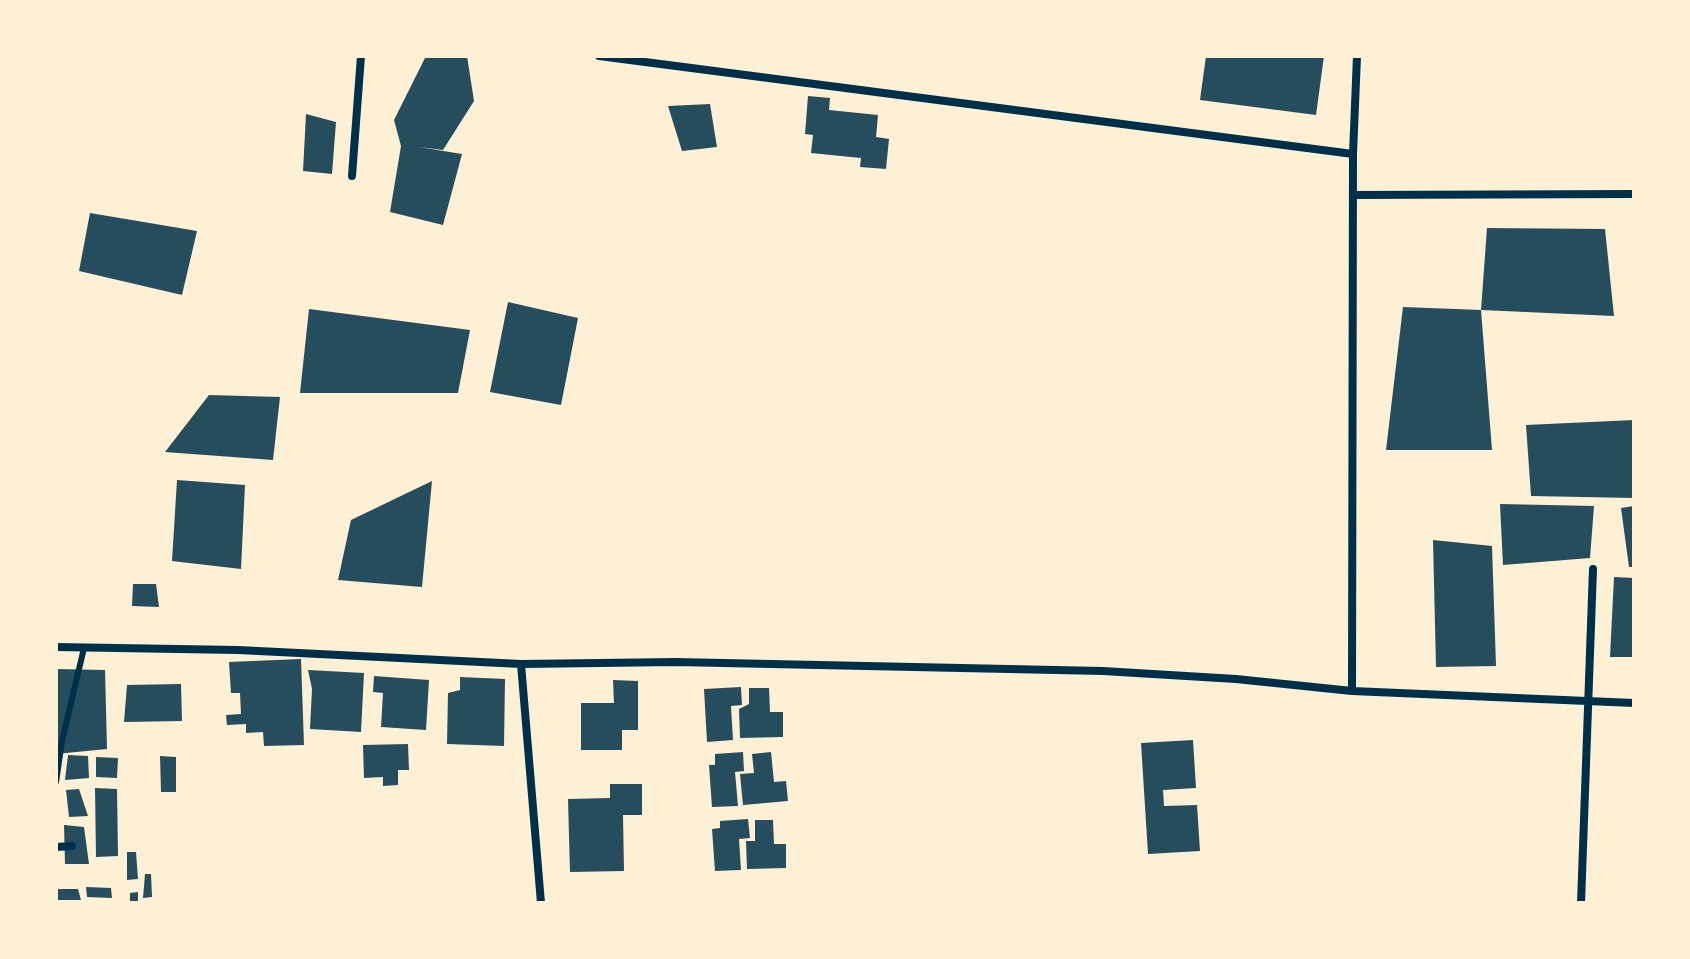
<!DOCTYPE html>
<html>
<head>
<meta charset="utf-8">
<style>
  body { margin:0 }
  #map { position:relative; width:1690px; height:959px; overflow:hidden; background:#fdf0d5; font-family:"Roboto Condensed",sans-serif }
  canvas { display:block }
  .frame { position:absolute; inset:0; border:58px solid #fdf0d5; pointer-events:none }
</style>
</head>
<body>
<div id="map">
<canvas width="1690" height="959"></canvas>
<div class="frame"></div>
</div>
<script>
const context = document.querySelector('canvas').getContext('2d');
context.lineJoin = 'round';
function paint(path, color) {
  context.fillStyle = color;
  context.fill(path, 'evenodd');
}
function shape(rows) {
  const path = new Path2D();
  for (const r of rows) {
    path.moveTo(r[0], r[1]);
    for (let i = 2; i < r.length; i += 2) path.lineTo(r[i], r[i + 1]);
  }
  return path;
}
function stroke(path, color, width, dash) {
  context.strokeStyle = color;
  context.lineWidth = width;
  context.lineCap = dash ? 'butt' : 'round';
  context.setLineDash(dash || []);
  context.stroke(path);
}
paint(shape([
  [426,56,467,56,474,101,443,150,419,147,462,154,443,225,390,212,401,146,394,120],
  [1206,56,1324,56,1316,115,1200,100],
  [808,96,830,98,829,110,878,115,876,137,889,139,886,169,860,167,861,158,811,153,813,135,805,134],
  [710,104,717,147,682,151,668,106],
  [306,114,336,122,332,174,303,171],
  [90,213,197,231,182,295,79,271],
  [1487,228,1605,229,1614,316,1481,310],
  [508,302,578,318,561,405,490,392],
  [1403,307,1481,310,1492,450,1386,450],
  [309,309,470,330,458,393,300,393],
  [209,395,280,397,273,460,165,452],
  [1634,420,1634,498,1531,496,1526,425],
  [177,480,245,485,241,569,172,561],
  [432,481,422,587,338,580,351,520],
  [1500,504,1594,506,1590,558,1503,565],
  [1634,506,1634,567,1629,567,1621,508],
  [1433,540,1492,546,1496,666,1436,667],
  [1614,577,1634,578,1634,657,1610,657],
  [133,584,156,584,159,607,132,606],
  [301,659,304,745,264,746,263,732,246,733,246,724,227,725,226,715,241,714,240,693,231,693,229,662],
  [56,669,105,670,107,749,56,754],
  [308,670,364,673,361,732,310,729,312,689],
  [374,676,429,680,426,730,381,727,383,693,373,692],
  [460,677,505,679,504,746,447,744,448,693,460,690],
  [613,680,638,681,638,730,622,730,622,750,581,750,581,703,614,703],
  [181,684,182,721,124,722,127,685],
  [741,687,742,705,731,706,733,740,707,742,704,689],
  [749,688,769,688,770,712,783,712,783,737,740,738,739,709,749,704],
  [1193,740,1196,788,1163,790,1164,806,1197,805,1200,851,1148,854,1141,743],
  [408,744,409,770,398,770,398,785,383,786,383,777,364,778,363,745],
  [743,752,744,771,735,772,738,806,712,807,709,765,715,765,715,754],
  [771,752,774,782,786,781,788,801,743,805,740,774,754,773,752,754],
  [68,755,88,756,89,778,65,780],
  [160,756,176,757,176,792,161,792],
  [96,757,118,758,117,778,96,777],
  [610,784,642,784,642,815,623,815,624,871,570,872,568,799,610,798],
  [95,788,117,789,118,856,96,857],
  [79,789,88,816,69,817,66,790],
  [748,819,750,838,739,839,741,870,715,871,712,829,720,828,720,821],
  [755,820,773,820,774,844,786,844,786,868,747,869,746,841,755,841],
  [64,825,84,827,89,864,65,864],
  [127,852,136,852,138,879,127,880],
  [145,874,151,874,152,897,143,898],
  [86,887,111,888,112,898,87,897],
  [56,889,78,889,81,900,56,900],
  [138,892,138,903,130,903,130,893]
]), '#264d5e');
stroke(shape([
  [56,782,62,741,84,648]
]), '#003049', 6);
stroke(shape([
  [599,56,1353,154],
  [352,176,361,56],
  [1353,195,1634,194],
  [56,647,238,650,521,664,676,662,1103,671,1236,679,1352,691,1634,703],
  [521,664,541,903],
  [1352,691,1353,154,1357,56],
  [56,847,72,846],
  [1581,903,1593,569]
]), '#003049', 8);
</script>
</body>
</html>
